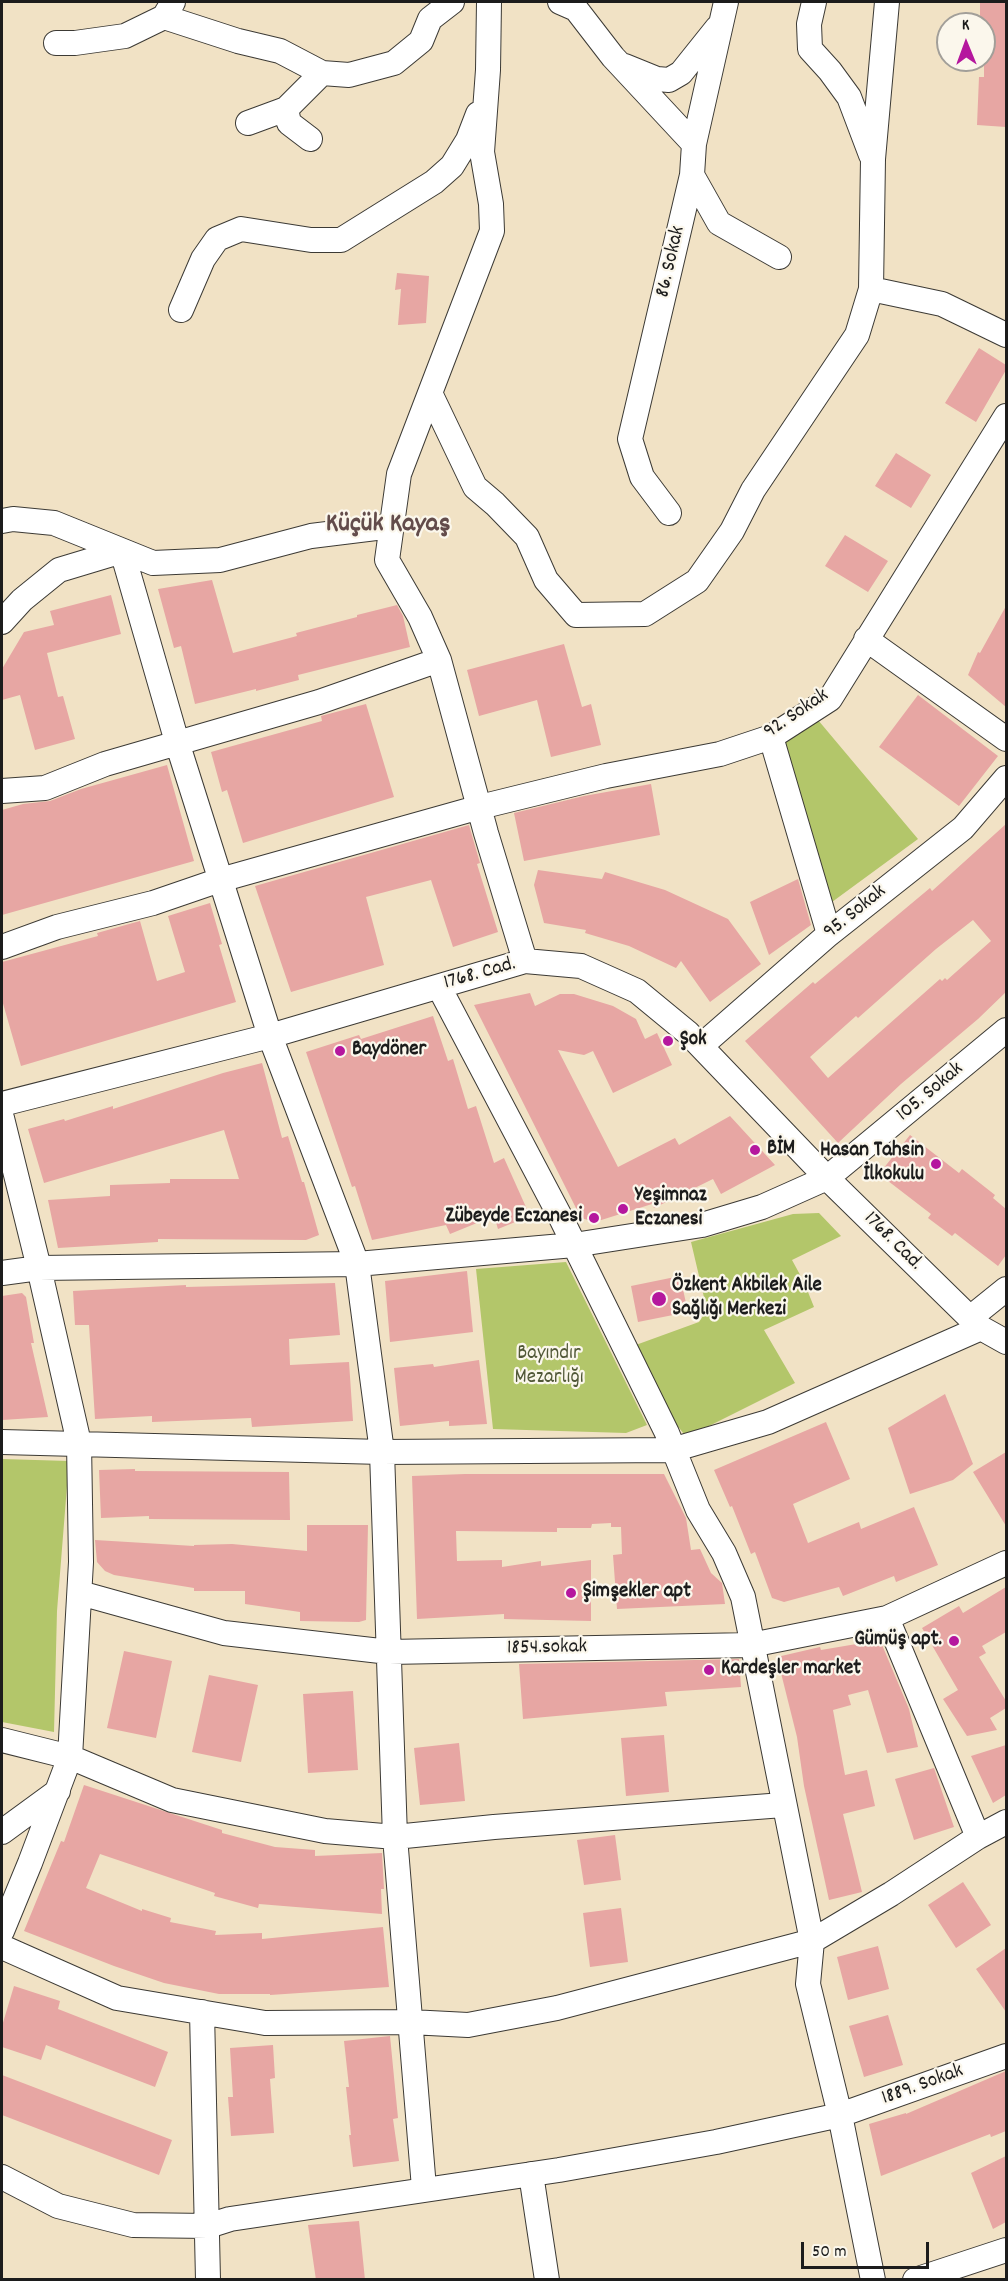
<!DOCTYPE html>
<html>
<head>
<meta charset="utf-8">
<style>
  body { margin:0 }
  #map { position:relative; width:1008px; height:2281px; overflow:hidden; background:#f1e2c5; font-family:Dekko,sans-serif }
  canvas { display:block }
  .frame { position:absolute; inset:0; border:3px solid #1c1c1c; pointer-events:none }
  .north { position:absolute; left:936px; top:12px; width:60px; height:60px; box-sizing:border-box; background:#fbf7ec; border:2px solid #a29f99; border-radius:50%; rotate:359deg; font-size:16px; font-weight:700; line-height:24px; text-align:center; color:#1c1c1c }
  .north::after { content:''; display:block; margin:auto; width:21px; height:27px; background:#b5179e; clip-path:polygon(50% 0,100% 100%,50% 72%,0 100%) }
  .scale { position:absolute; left:801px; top:2242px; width:128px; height:27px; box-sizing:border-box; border:3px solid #1c1c1c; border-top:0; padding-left:8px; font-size:18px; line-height:21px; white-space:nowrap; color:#1c1c1c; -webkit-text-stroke:4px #fbf7ec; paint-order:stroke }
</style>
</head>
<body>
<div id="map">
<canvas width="1008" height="2281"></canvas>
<div class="frame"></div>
<div class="north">K</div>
<div class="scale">50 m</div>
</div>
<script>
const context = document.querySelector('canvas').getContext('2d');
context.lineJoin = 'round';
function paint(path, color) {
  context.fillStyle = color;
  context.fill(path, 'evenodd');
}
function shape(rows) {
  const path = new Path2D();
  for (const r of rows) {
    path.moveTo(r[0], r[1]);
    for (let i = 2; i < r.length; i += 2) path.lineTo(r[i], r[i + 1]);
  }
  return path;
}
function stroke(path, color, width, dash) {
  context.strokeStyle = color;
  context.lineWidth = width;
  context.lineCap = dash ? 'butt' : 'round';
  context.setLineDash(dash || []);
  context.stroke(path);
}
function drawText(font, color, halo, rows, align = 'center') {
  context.font = font + ' Dekko,sans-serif';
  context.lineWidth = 4.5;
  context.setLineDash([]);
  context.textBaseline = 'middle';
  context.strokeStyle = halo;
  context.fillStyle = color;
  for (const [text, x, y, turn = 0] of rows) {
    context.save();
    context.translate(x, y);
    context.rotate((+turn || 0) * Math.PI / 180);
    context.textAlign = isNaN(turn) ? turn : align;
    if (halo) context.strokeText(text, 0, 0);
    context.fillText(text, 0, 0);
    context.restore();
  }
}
paint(shape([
  [818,720,918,839,832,902,782,741],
  [819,1213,841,1236,792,1260,804,1282,814,1307,764,1330,795,1383,695,1433,684,1434,676,1424,633,1346,699,1322,707,1310,691,1242,793,1214],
  [566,1262,647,1425,626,1433,493,1429,476,1269],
  [2,1459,69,1461,57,1611,54,1732,2,1722]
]), '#b3c66a');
paint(shape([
  [980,2,1006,2,1006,127,977,125,979,77,984,77,984,24,980,24],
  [397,273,429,276,426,323,398,325,401,289,395,290],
  [979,348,1006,365,1006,370,976,422,945,403],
  [896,453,931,475,911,508,875,486],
  [845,535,888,561,868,592,825,566],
  [212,580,233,653,297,636,296,633,357,617,357,615,397,605,403,616,410,647,298,675,299,680,256,691,256,689,195,704,181,646,174,648,158,589],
  [111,595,121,634,47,653,58,697,63,696,75,739,35,750,20,695,2,700,2,669,24,632,54,625,50,611],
  [1006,606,1006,707,968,675,978,652,980,653],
  [564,644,582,707,591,704,601,745,551,757,537,700,479,716,467,670],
  [918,695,998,756,959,806,879,747],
  [366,704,394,797,243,843,227,790,222,792,211,752,322,721,321,716],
  [167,765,194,861,2,915,2,810,23,804,50,801,81,789],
  [651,784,660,835,524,861,514,813,584,796],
  [1006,824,1006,992,978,1019,901,1084,838,1143,745,1041,813,982,815,984,930,888,932,891],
  [973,920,991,941,947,980,945,978,942,981,940,979,828,1078,810,1057,856,1016,858,1018,936,949],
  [469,825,480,863,477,864,498,932,453,947,431,880,366,897,384,965,291,992,255,886],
  [538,870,602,879,605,872,665,890,728,919,761,964,710,1002,681,961,676,968,629,946,585,933,586,930,544,923,534,885],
  [798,879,811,925,769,955,750,902],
  [210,903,222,944,219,945,236,1002,21,1066,2,1000,2,962,98,936,97,933,140,921,157,981,185,972,168,916],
  [530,993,535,1006,560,994,574,994,613,1006,636,1019,645,1039,657,1033,672,1065,613,1093,593,1051,584,1055,558,1050,618,1167,675,1138,679,1145,730,1116,775,1165,721,1194,713,1179,654,1208,652,1204,595,1222,581,1218,474,1005],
  [433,1016,448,1061,453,1059,468,1109,476,1106,494,1163,504,1158,530,1216,498,1229,494,1216,450,1234,446,1225,372,1240,355,1186,352,1187,306,1052,359,1035,361,1039],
  [262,1063,282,1138,288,1136,302,1182,304,1182,319,1235,306,1240,158,1239,158,1242,58,1248,48,1200,110,1196,110,1185,170,1183,170,1179,239,1179,224,1130,44,1183,28,1129,64,1119,65,1121,113,1106,113,1109,223,1073],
  [910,1135,959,1173,962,1169,995,1195,993,1198,1006,1209,1006,1255,998,1266,955,1233,952,1236,928,1218,931,1214,879,1174],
  [467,1271,473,1332,390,1342,385,1281],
  [680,1276,688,1312,638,1322,631,1286],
  [335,1283,340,1335,289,1339,290,1365,349,1362,353,1421,252,1427,251,1418,152,1422,152,1416,95,1419,89,1325,75,1325,73,1291,186,1285,186,1287],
  [22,1293,26,1297,34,1343,31,1343,48,1417,2,1420,2,1296],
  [479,1360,487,1424,449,1426,449,1421,400,1426,394,1368,433,1364,434,1367],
  [945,1394,973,1464,953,1480,910,1494,888,1428],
  [826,1422,850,1479,793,1504,808,1543,859,1522,861,1529,914,1507,938,1565,896,1582,894,1576,843,1596,839,1587,784,1602,772,1598,755,1552,751,1554,732,1506,730,1507,714,1470],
  [1006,1452,1006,1526,973,1472],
  [135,1469,135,1471,289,1472,290,1520,149,1519,149,1516,101,1518,99,1470],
  [465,1474,664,1474,686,1518,691,1550,700,1549,711,1573,722,1583,725,1604,617,1609,613,1555,622,1554,621,1527,611,1527,611,1523,592,1524,591,1528,557,1528,557,1532,456,1531,457,1561,502,1560,502,1567,541,1561,541,1566,591,1560,591,1621,504,1619,504,1614,417,1619,412,1476],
  [307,1525,368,1525,366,1620,359,1622,300,1621,300,1612,245,1604,245,1591,194,1591,194,1588,114,1575,105,1571,97,1562,95,1540,194,1546,194,1545,232,1544,307,1551],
  [1006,1587,1006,1632,982,1646,986,1653,979,1657,1006,1701,1006,1708,990,1718,997,1730,967,1736,943,1699,958,1690,922,1628,959,1606,963,1613],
  [880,1640,909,1709,918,1747,887,1753,868,1690,848,1695,851,1705,833,1710,845,1775,867,1770,875,1806,843,1814,862,1892,829,1900,804,1786,797,1737,777,1657,820,1647,821,1650],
  [124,1651,172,1661,156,1738,107,1728],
  [739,1659,741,1687,665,1692,667,1706,523,1719,519,1664],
  [209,1675,258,1685,241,1762,192,1752],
  [353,1691,358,1770,308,1773,303,1694],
  [664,1735,669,1792,626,1796,621,1738],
  [459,1743,465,1801,420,1805,414,1748],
  [1006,1745,1006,1795,993,1803,971,1756],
  [934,1768,954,1827,914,1840,895,1779],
  [84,1785,222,1830,222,1833,275,1847,315,1850,315,1856,382,1853,384,1889,381,1889,382,1914,259,1904,258,1908,214,1896,215,1893,100,1854,86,1888,142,1911,142,1909,171,1918,170,1922,216,1931,215,1935,262,1933,262,1939,383,1927,389,1987,270,1995,270,1994,219,1994,164,1983,114,1966,24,1931,61,1841,64,1842],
  [615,1835,621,1880,584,1885,577,1840],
  [963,1882,991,1925,956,1948,928,1905],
  [621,1908,628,1962,590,1967,583,1913],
  [878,1946,889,1989,848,2000,837,1957],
  [1006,1948,1006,2012,976,1969],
  [14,1986,60,2001,58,2009,168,2052,155,2087,46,2045,41,2060,2,2047,2,2026],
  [888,2015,903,2065,864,2077,849,2026],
  [390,2036,398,2118,393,2119,399,2161,353,2167,349,2135,351,2135,346,2087,349,2087,344,2041],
  [273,2045,275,2078,270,2079,274,2133,231,2136,228,2097,233,2097,230,2048],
  [1006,2071,1006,2131,991,2137,990,2134,881,2176,869,2124,906,2113,906,2114],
  [2,2075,172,2140,159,2175,2,2115],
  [1006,2156,1006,2222,993,2229,971,2173],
  [359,2221,365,2280,316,2280,308,2225]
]), '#e7a6a3');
const minor = shape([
  [489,2,488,70,482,152,491,204,492,231,399,474,387,560,420,617,439,660,486,833,525,961],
  [560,2,576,9,613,57,694,144],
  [814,2,809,24,810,49,830,71,849,97,871,155],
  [164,17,238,41,280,51,322,73,349,75,394,63,421,41,430,19,452,2],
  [56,43,75,43,125,36,164,17,173,2],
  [625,66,657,79,669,80,681,73,717,28],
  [286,109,289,123,310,139],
  [248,123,286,109,322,73],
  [692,175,719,223,779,257],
  [871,289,942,304,1006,335],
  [181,310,203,259,217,239,241,229,311,240,341,240,434,182,452,166,468,140,478,114],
  [431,395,475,487,495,504,527,537,546,580,576,615,645,614,697,581,732,531,753,490,857,335,871,289,873,159,887,2],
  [669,513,642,477,630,439,692,175,694,144,726,2],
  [2,521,13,519,54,523,153,563,220,560,311,536,392,526],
  [2,622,22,600,59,570,122,551,177,742,270,1036,357,1264,382,1452,395,1837,424,2188],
  [866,639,1006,739],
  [771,737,829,934],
  [2,791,45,788,105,764,319,702,439,660],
  [2,947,57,927,153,903,220,880,480,807,606,776,720,754,771,737,830,699,1006,416],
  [439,987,562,1220,667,1433,698,1510,724,1553,743,1597,812,1941,808,1984,840,2115,873,2280],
  [701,1046,829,934,963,828,1006,778],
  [2,1104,270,1036,525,961,581,966,637,991,688,1033,827,1178,970,1318,981,1328,1006,1342],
  [2,1118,39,1268,79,1443,81,1562,70,1757,30,1863,2,1931],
  [2,1273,39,1268,357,1264,574,1245,702,1225,762,1207,827,1178,1006,1030],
  [970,1318,1006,1289],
  [2,1442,382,1452,672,1450,768,1422,981,1328],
  [80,1593,224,1633,389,1652,751,1645,887,1618,1006,1563],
  [887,1618,978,1837],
  [2,1740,70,1757,172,1800,325,1831,395,1837,494,1827,783,1805],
  [2,1832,58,1791],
  [2,1947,117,1998,265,2023,410,2022,468,2025,557,2008,812,1941,891,1894,978,1837,1006,1822],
  [202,2012,208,2280],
  [531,2174,547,2280],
  [2,2177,58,2206,133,2225,208,2226,230,2219,559,2170,716,2142,840,2115,1006,2056],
  [915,2280,1006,2250]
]);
stroke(minor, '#3c3a35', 26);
stroke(minor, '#fff', 24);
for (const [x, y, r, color] of [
  [668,1041,6,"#b5179e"],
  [340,1051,6,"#b5179e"],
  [755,1150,6,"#b5179e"],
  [936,1164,6,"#b5179e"],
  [623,1209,6,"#b5179e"],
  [594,1218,6,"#b5179e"],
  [659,1299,8,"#b5179e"],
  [571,1593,6,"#b5179e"],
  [954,1641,6,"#b5179e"],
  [709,1670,6,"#b5179e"]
]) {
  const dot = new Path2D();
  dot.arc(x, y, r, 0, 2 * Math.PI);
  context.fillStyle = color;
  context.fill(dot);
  stroke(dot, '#fbf7ec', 2);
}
drawText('21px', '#1c1c1c', '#fbf7ec', [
  ["86. Sokak",672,262,-77],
  ["92. Sokak",797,715,-34],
  ["95. Sokak",856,913,-39],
  ["1768. Cad.",480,975,-16],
  ["105. Sokak",931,1093,-40],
  ["1768. Cad.",892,1242,45],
  ["1854.sokak",547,1649,-1],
  ["1889. Sokak",923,2086,-20]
]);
drawText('bold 21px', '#1c1c1c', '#fbf7ec', [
  ["Şok",680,1041],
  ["Baydöner",352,1051],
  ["BİM",767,1150],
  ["Hasan Tahsin",924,1152,"right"],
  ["İlkokulu",924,1176,"right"],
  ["Yeşimnaz",635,1197],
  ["Eczanesi",635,1221],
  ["Zübeyde Eczanesi",582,1218,"right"],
  ["Özkent Akbilek Aile",672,1287],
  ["Sağlığı Merkezi",672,1311],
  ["Şimşekler apt",583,1593],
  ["Gümüş apt.",942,1641,"right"],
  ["Kardeşler market",721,1670]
], 'left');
drawText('21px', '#515837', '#fbf7ec', [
  ["Bayındır",549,1355],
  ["Mezarlığı",549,1379]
]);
drawText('bold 27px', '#634c4b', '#fbf7ec', [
  ["Küçük Kayaş",388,526]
]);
</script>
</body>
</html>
